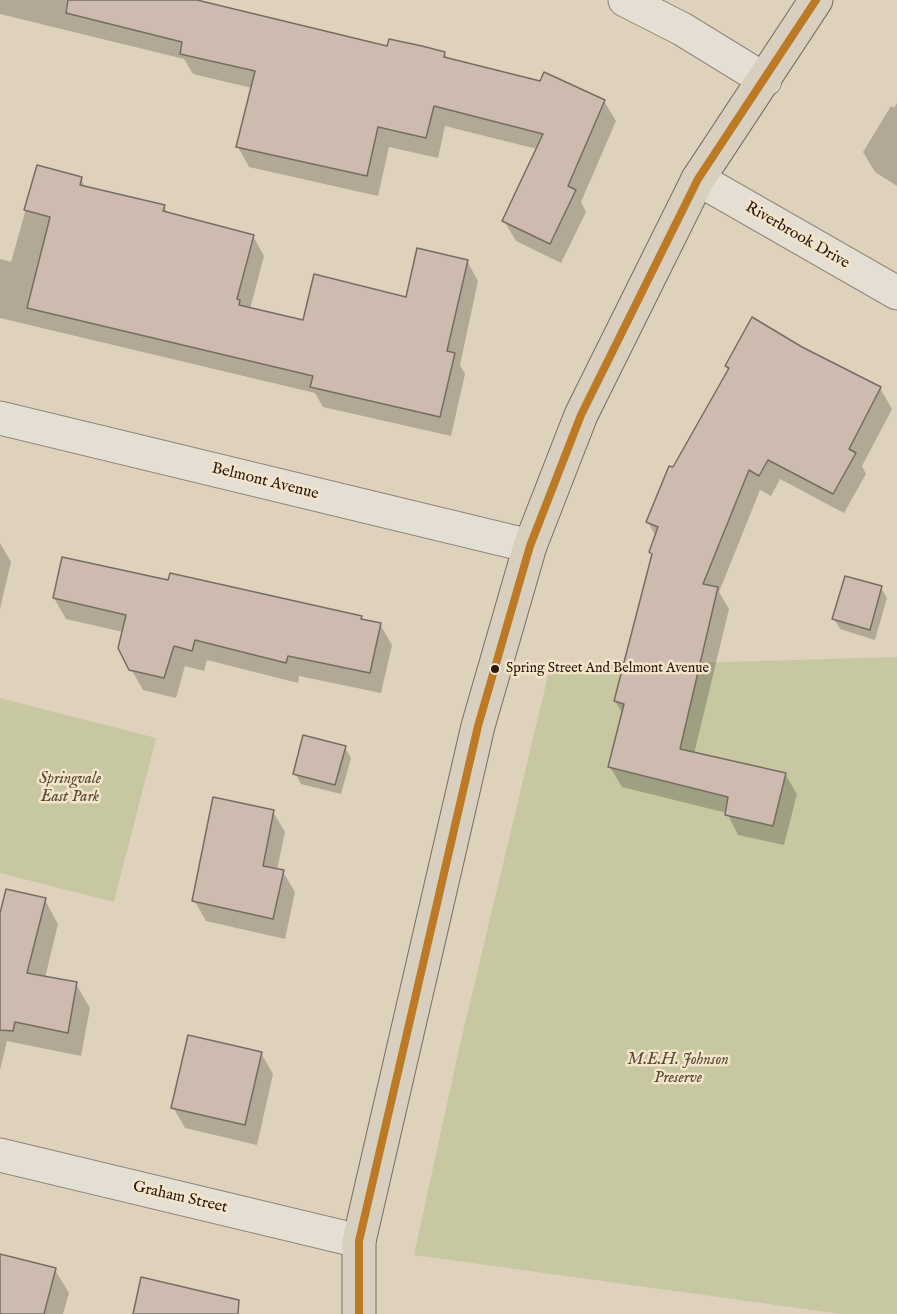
<!DOCTYPE html>
<html>
<head>
<meta charset="utf-8">
<style>
  body { margin:0 }
  canvas { display:block; background:#ded2bc }
</style>
</head>
<body>
<canvas width="897" height="1314"></canvas>
<script>
const context = document.querySelector('canvas').getContext('2d');
context.lineJoin = 'round';
function paint(path, color) {
  context.fillStyle = color;
  context.fill(path, 'evenodd');
}
function shape(rows) {
  const path = new Path2D();
  for (const r of rows) {
    path.moveTo(r[0], r[1]);
    for (let i = 2; i < r.length; i += 2) path.lineTo(r[i], r[i + 1]);
  }
  return path;
}
function stroke(path, color, width, dash) {
  context.strokeStyle = color;
  context.lineWidth = width;
  context.lineCap = dash ? 'butt' : 'round';
  context.setLineDash(dash || []);
  context.stroke(path);
}
function drawText(font, color, halo, rows, align = 'center') {
  context.font = font + ' "IM FELL English",serif';
  context.lineWidth = 5;
  context.setLineDash([]);
  context.textBaseline = 'middle';
  context.strokeStyle = halo;
  context.fillStyle = color;
  for (const [text, x, y, turn = 0] of rows) {
    context.save();
    context.translate(x, y);
    context.rotate((+turn || 0) * Math.PI / 180);
    context.textAlign = isNaN(turn) ? turn : align;
    if (halo) context.strokeText(text, 0, 0);
    context.fillText(text, 0, 0);
    context.restore();
  }
}
paint(shape([
  [897,657,897,1314,841,1314,414,1255,458,1053,550,667],
  [0,698,156,738,114,902,0,873]
]), '#c7c7a2');
paint(shape([
  [0,0,188,0,389,48,444,53,448,59,604,101,616,121,581,202,586,212,561,263,516,241,504,221,537,149,445,126,438,158,389,147,378,196,249,167,238,147,252,88,193,74,184,59,0,14],
  [897,103,897,186,875,172,863,152,891,106,894,108],
  [38,166,81,179,85,187,164,206,168,214,253,236,264,256,250,309,304,322,407,299,467,261,478,281,460,365,465,374,451,436,323,407,315,393,0,318,0,259,11,262],
  [801,348,880,388,892,409,862,466,866,474,844,513,780,479,771,496,760,490,719,592,729,609,694,754,785,774,797,794,784,845,738,835,727,813,622,787,610,767,623,714,615,701,653,556,650,552,656,537,648,522,673,469,729,371,726,366],
  [0,543,11,562,0,609],
  [169,582,361,617,363,621,380,624,392,645,381,693,299,676,298,683,207,660,204,671,185,666,176,698,143,690,131,669,123,632,66,619,54,598],
  [881,588,887,598,875,640,840,629,834,619],
  [345,748,351,758,341,794,301,784,295,773],
  [273,812,285,832,277,870,283,872,295,892,285,939,206,921,194,900],
  [45,900,58,924,45,978,76,984,90,1008,81,1056,7,1041,0,1070,0,919],
  [261,1053,273,1074,257,1145,185,1128,173,1107],
  [0,1267,55,1270,69,1293,63,1314,0,1314]
]), '#0003');
const building = shape([
  [68,0,197,0,387,46,389,39,422,46,445,52,444,57,540,81,544,72,605,100,568,186,576,190,550,244,502,221,543,134,434,106,426,138,378,127,367,176,236,147,255,71,180,54,182,42,66,13,68,0],
  [37,165,82,177,80,185,165,205,163,211,254,235,237,299,240,300,239,305,303,320,314,274,406,297,417,248,468,260,447,351,455,353,440,417,310,387,313,376,27,308,50,217,24,210,37,165],
  [752,317,802,347,881,387,849,449,856,453,833,494,768,460,759,476,749,470,703,584,718,587,680,749,786,773,773,826,725,815,728,797,608,767,624,704,614,701,652,554,649,552,658,527,646,522,669,466,673,467,729,368,725,366,752,317],
  [62,557,168,580,170,573,362,616,361,619,381,623,370,673,288,656,286,663,195,640,192,651,174,646,164,678,129,670,118,648,126,615,53,598,62,557],
  [845,576,882,586,870,630,832,619,845,576],
  [303,735,346,746,335,785,293,774,303,735],
  [213,797,274,810,263,866,284,870,273,919,192,901,213,797],
  [6,889,46,898,27,973,77,982,68,1033,15,1022,13,1031,0,1030,0,913,6,889],
  [188,1035,262,1052,245,1125,171,1108,188,1035],
  [0,1254,56,1268,44,1314,0,1314,0,1254],
  [141,1277,239,1300,238,1314,133,1314,141,1277]
]);
paint(building, '#ccbbae');
stroke(building, '#766d62', 1.5);
const minor = shape([
  [625,0,682,29,765,80],
  [698,179,897,293],
  [0,418,530,546],
  [0,1155,359,1241]
]);
const major = shape([
  [359,1314,359,1241,478,726,530,546,581,415,698,179,816,0]
]);
stroke(minor, '#8f8679', 35);
stroke(major, '#766d62', 35);
stroke(minor, '#e5ded3', 33);
stroke(major, '#d9cfbf', 33);
stroke(shape([
  [359,1314,359,1241,478,726,530,546,581,415,698,179,816,0]
]), '#bd7a24', 8);
for (const [x, y, r, color] of [
  [495,669,5,"#291810"]
]) {
  const dot = new Path2D();
  dot.arc(x, y, r, 0, 2 * Math.PI);
  context.fillStyle = color;
  context.fill(dot);
  stroke(dot, '#f3e4ca', 2);
}
drawText('14px', '#291810', '#f3e4ca', [
  ["Spring Street And Belmont Avenue",506,669]
], 'left');
drawText('16px', '#291810', '#f3e4ca', [
  ["Riverbrook Drive",797,236,30],
  ["Belmont Avenue",265,482,14],
  ["Graham Street",180,1198,13]
]);
drawText('italic 16px', '#534a36', '#f3e4ca', [
  ["Springvale",70,780],
  ["East Park",70,798],
  ["M.E.H. Johnson",678,1061],
  ["Preserve",678,1079]
]);
</script>
</body>
</html>
